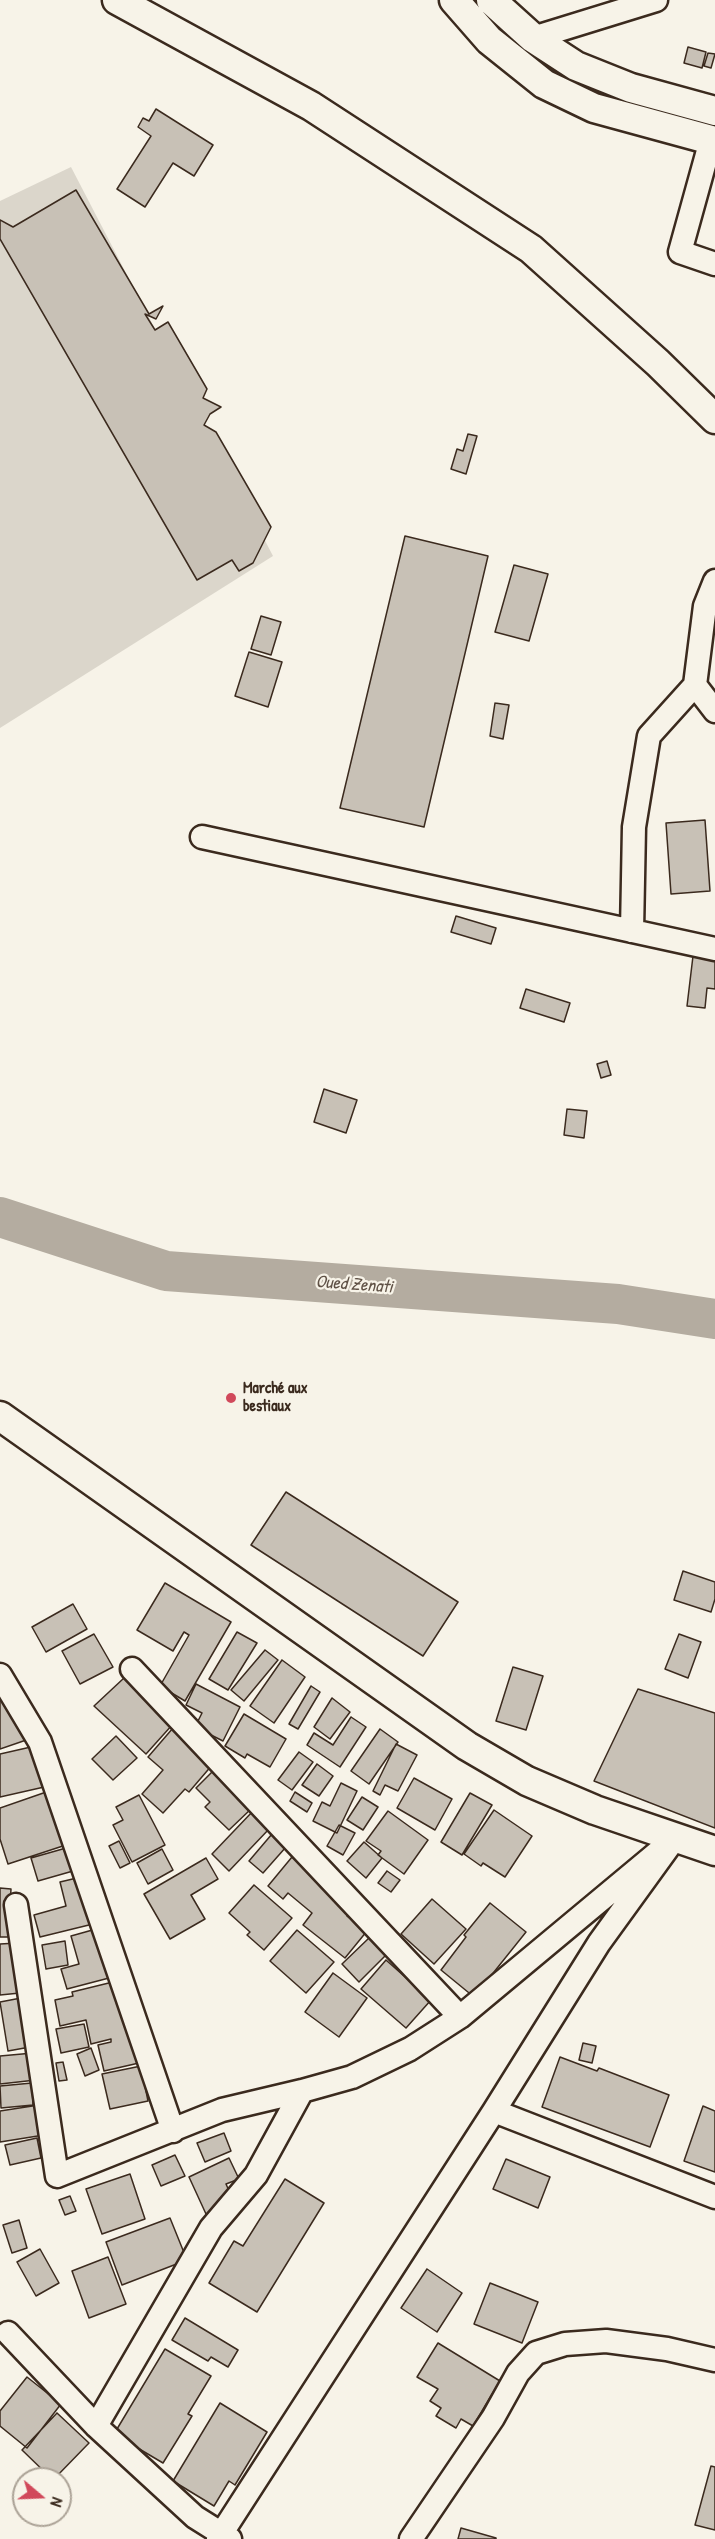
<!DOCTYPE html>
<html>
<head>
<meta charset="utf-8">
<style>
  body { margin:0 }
  #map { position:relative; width:715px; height:2539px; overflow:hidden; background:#f7f3e8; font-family:"Patrick Hand",sans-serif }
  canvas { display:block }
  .north { position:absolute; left:12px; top:2467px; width:60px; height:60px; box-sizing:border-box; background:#f7f3e8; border:2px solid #aca397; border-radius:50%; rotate:109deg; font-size:16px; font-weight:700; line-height:24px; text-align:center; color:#3b2a1e }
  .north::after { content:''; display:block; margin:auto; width:21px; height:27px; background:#d1495b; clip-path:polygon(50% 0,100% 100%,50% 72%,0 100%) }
</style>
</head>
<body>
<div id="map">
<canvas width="715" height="2539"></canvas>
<div class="north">N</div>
</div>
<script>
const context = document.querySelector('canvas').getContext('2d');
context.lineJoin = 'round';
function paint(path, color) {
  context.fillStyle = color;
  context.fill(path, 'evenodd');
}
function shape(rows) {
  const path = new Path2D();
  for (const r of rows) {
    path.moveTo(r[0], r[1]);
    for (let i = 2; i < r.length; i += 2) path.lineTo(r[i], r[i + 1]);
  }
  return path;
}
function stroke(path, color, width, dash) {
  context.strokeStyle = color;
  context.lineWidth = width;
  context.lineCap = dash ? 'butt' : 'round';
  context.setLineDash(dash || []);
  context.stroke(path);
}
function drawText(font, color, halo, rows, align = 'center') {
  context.font = font + ' "Patrick Hand",sans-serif';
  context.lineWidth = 4.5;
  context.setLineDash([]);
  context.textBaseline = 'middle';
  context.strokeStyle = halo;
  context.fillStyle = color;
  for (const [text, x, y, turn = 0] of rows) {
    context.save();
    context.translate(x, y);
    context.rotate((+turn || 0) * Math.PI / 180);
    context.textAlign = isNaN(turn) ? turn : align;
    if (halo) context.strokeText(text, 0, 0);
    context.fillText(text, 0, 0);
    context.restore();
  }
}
paint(shape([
  [71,167,273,556,0,728,0,201]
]), '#dbd6cb');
stroke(shape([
  [0,1217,166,1271,618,1304,715,1319]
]), '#b4aca0', 40);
const building = shape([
  [688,47,706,52,702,68,684,63,688,47],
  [708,53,715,54,711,68,704,66,708,53],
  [156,109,213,145,194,176,173,163,145,207,117,189,151,136,138,127,143,118,149,121,156,109],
  [76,190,149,314,163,306,156,319,145,314,155,330,168,322,207,389,203,398,221,407,210,414,204,425,216,432,271,527,253,563,239,571,232,560,197,580,0,239,0,220,13,227,76,190],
  [468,434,477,436,466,474,451,469,457,449,463,451,468,434],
  [405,536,488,556,424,827,340,808,405,536],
  [514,565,548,574,529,641,495,632,514,565],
  [261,616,281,622,271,655,251,649,261,616],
  [249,652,282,662,268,707,235,696,249,652],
  [495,703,509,705,503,739,490,736,495,703],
  [705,820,710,891,671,894,666,823,705,820],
  [456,916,496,928,491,944,451,932,456,916],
  [693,956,715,958,715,989,707,988,705,1008,687,1006,693,956],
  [526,989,570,1003,564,1022,520,1008,526,989],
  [607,1061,611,1075,601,1078,597,1064,607,1061],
  [324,1089,357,1100,346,1133,314,1122,324,1089],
  [567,1109,587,1111,584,1138,564,1135,567,1109],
  [286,1492,458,1602,423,1656,251,1545,286,1492],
  [683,1571,715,1582,715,1599,711,1612,674,1600,683,1571],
  [165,1583,231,1622,185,1701,160,1686,189,1635,184,1632,173,1651,137,1630,165,1583],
  [73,1604,87,1629,46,1652,32,1627,73,1604],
  [237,1632,257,1643,228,1690,209,1679,237,1632],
  [94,1634,113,1667,80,1684,62,1651,94,1634],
  [679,1634,701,1642,688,1678,665,1669,679,1634],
  [265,1650,278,1660,244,1701,231,1690,265,1650],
  [282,1660,305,1677,274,1723,250,1706,282,1660],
  [513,1667,543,1676,526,1730,496,1721,513,1667],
  [124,1678,173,1724,146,1754,94,1706,124,1678],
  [196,1684,240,1707,223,1741,195,1727,202,1713,186,1705,196,1684],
  [311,1686,320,1692,298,1729,289,1724,311,1686],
  [638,1689,715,1713,715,1828,594,1781,638,1689],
  [19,1691,35,1737,0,1749,0,1697,19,1691],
  [332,1698,350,1712,330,1739,314,1727,332,1698],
  [244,1714,286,1739,270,1767,247,1754,245,1758,225,1746,244,1714],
  [351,1717,366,1727,340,1767,307,1745,314,1733,333,1745,351,1717],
  [173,1728,213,1764,189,1792,185,1789,163,1813,142,1794,163,1770,148,1757,173,1728],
  [380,1729,398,1742,369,1784,351,1771,380,1729],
  [116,1736,137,1758,113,1780,92,1759,116,1736],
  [44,1744,53,1785,0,1797,0,1754,44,1744],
  [396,1744,417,1755,398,1791,385,1785,380,1795,373,1791,396,1744],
  [299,1752,313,1762,292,1790,278,1780,299,1752],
  [317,1764,333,1776,319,1796,302,1785,317,1764],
  [214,1770,252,1808,229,1830,205,1807,210,1802,196,1788,214,1770],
  [414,1778,452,1799,435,1830,397,1808,414,1778],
  [341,1783,357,1791,337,1833,313,1821,322,1802,330,1806,341,1783],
  [52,1790,75,1842,8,1864,0,1839,0,1808,52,1790],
  [295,1792,312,1803,307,1812,290,1801,295,1792],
  [470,1793,492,1805,462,1855,441,1842,470,1793],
  [139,1795,165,1845,132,1862,113,1825,123,1820,116,1807,139,1795],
  [362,1797,378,1807,363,1830,347,1820,362,1797],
  [494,1810,532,1836,505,1877,483,1863,481,1866,464,1854,494,1810],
  [253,1811,270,1828,229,1871,212,1854,253,1811],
  [388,1811,428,1840,404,1874,378,1855,381,1851,366,1841,388,1811],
  [339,1825,355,1833,343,1855,327,1846,339,1825],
  [272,1834,286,1847,263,1873,249,1861,272,1834],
  [119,1841,130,1863,120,1868,109,1846,119,1841],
  [364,1842,382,1858,366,1878,347,1861,364,1842],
  [73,1846,80,1869,38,1881,31,1858,73,1846],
  [162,1849,173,1870,148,1884,137,1863,162,1849],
  [292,1857,353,1908,347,1916,367,1931,345,1958,303,1925,312,1913,288,1893,283,1899,268,1886,292,1857],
  [206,1858,218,1879,191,1895,205,1919,170,1939,144,1894,206,1858],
  [387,1871,400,1880,391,1892,378,1883,387,1871],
  [81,1877,93,1924,40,1937,34,1915,66,1906,60,1882,81,1877],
  [254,1885,292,1918,264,1950,247,1935,250,1932,229,1913,254,1885],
  [0,1888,11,1889,8,1937,0,1937,0,1888],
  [432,1899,466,1929,434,1964,401,1934,432,1899],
  [490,1903,526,1932,474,1997,441,1970,466,1937,464,1935,490,1903],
  [96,1929,109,1978,67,1989,61,1969,79,1964,71,1936,96,1929],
  [297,1930,334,1962,306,1993,270,1961,297,1930],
  [370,1937,387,1954,359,1982,342,1964,370,1937],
  [65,1941,68,1965,46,1969,42,1945,65,1941],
  [17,1943,20,1993,0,1995,0,1944,17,1943],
  [386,1960,431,2000,406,2028,361,1989,386,1960],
  [333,1973,367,1998,339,2037,305,2012,333,1973],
  [121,1980,139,2063,104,2071,98,2045,111,2042,111,2039,91,2044,86,2020,60,2026,55,2000,73,1996,72,1992,121,1980],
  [21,1998,30,2047,8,2051,0,2002,21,1998],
  [84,2024,89,2047,61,2053,56,2029,84,2024],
  [583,2043,596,2046,592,2063,579,2060,583,2043],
  [91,2048,99,2070,85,2076,77,2054,91,2048],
  [33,2053,36,2080,0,2084,0,2056,33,2053],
  [560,2057,597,2071,599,2068,669,2095,650,2147,542,2107,560,2057],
  [63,2062,67,2080,59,2081,56,2063,63,2062],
  [141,2066,148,2101,110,2109,102,2074,141,2066],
  [32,2083,33,2105,1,2108,0,2086,32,2083],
  [39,2105,44,2135,0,2142,0,2111,39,2105],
  [703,2106,715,2111,715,2172,684,2161,703,2106],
  [224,2133,231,2151,205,2162,197,2143,224,2133],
  [37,2138,41,2158,10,2165,5,2145,37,2138],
  [175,2155,185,2176,161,2186,152,2165,175,2155],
  [229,2158,239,2179,226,2184,234,2202,206,2214,189,2177,229,2158],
  [506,2159,550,2177,538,2208,493,2189,506,2159],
  [130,2174,145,2219,102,2234,86,2189,130,2174],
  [285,2179,324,2203,257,2312,209,2283,234,2241,243,2246,285,2179],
  [70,2196,76,2211,65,2215,59,2200,70,2196],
  [170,2218,187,2260,122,2285,106,2242,170,2218],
  [19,2220,27,2248,12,2253,3,2225,19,2220],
  [40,2249,59,2283,36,2296,17,2262,40,2249],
  [108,2257,126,2304,89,2318,72,2271,108,2257],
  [427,2269,462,2293,437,2332,401,2308,427,2269],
  [490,2283,538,2302,522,2343,474,2324,490,2283],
  [185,2318,238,2350,228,2367,211,2357,208,2361,172,2340,185,2318],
  [438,2343,500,2381,473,2426,461,2419,456,2428,436,2416,441,2408,430,2401,438,2389,417,2377,438,2343],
  [165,2349,211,2376,188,2414,192,2416,163,2463,114,2434,165,2349],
  [27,2377,61,2404,27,2448,0,2426,0,2411,27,2377],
  [220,2403,267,2432,235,2485,229,2481,214,2506,173,2481,220,2403],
  [57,2413,89,2443,54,2479,52,2479,22,2450,57,2413],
  [711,2466,715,2467,715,2530,695,2525,711,2466],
  [461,2528,496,2538,496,2539,458,2539,461,2528]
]);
paint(building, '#c8c1b6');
stroke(building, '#3b2a1e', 1.5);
const minor = shape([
  [533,38,656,0],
  [711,140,680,252,715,264],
  [715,581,705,606,695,685,715,711],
  [202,837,715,949],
  [632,931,634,827,649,736,695,685],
  [132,1669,460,2017],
  [0,1675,40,1742,173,2131],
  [16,1905,57,2176,222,2110,302,2091,352,2077,410,2049,460,2017,675,1838,599,1943,494,2111,218,2539],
  [494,2111,715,2197],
  [8,2333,96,2426,195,2517,230,2539],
  [96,2426,211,2228,256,2175,302,2091],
  [411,2539,493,2418,518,2373,536,2353,565,2344,606,2341,667,2349,715,2360]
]);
const major = shape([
  [117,0,311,106,531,249,658,363,715,419],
  [454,0,489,40,544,84,594,108,715,141],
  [491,0,533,38,576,66,631,88,715,111],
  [0,1416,467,1746,527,1781,595,1810,715,1851]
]);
stroke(minor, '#3b2a1e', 27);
stroke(major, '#3b2a1e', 33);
stroke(minor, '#f7f3e8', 22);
stroke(major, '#f7f3e8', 28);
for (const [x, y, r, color] of [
  [231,1398,6,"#d1495b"]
]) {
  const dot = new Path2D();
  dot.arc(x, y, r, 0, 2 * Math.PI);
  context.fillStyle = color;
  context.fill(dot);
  stroke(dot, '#f7f3e8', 2);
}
drawText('bold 16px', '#3b2a1e', '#f7f3e8', [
  ["Marché aux",243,1389],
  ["bestiaux",243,1407]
], 'left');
drawText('italic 18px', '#5f5145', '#f7f3e8', [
  ["Oued Zenati",354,1285,4]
]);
</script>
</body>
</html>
